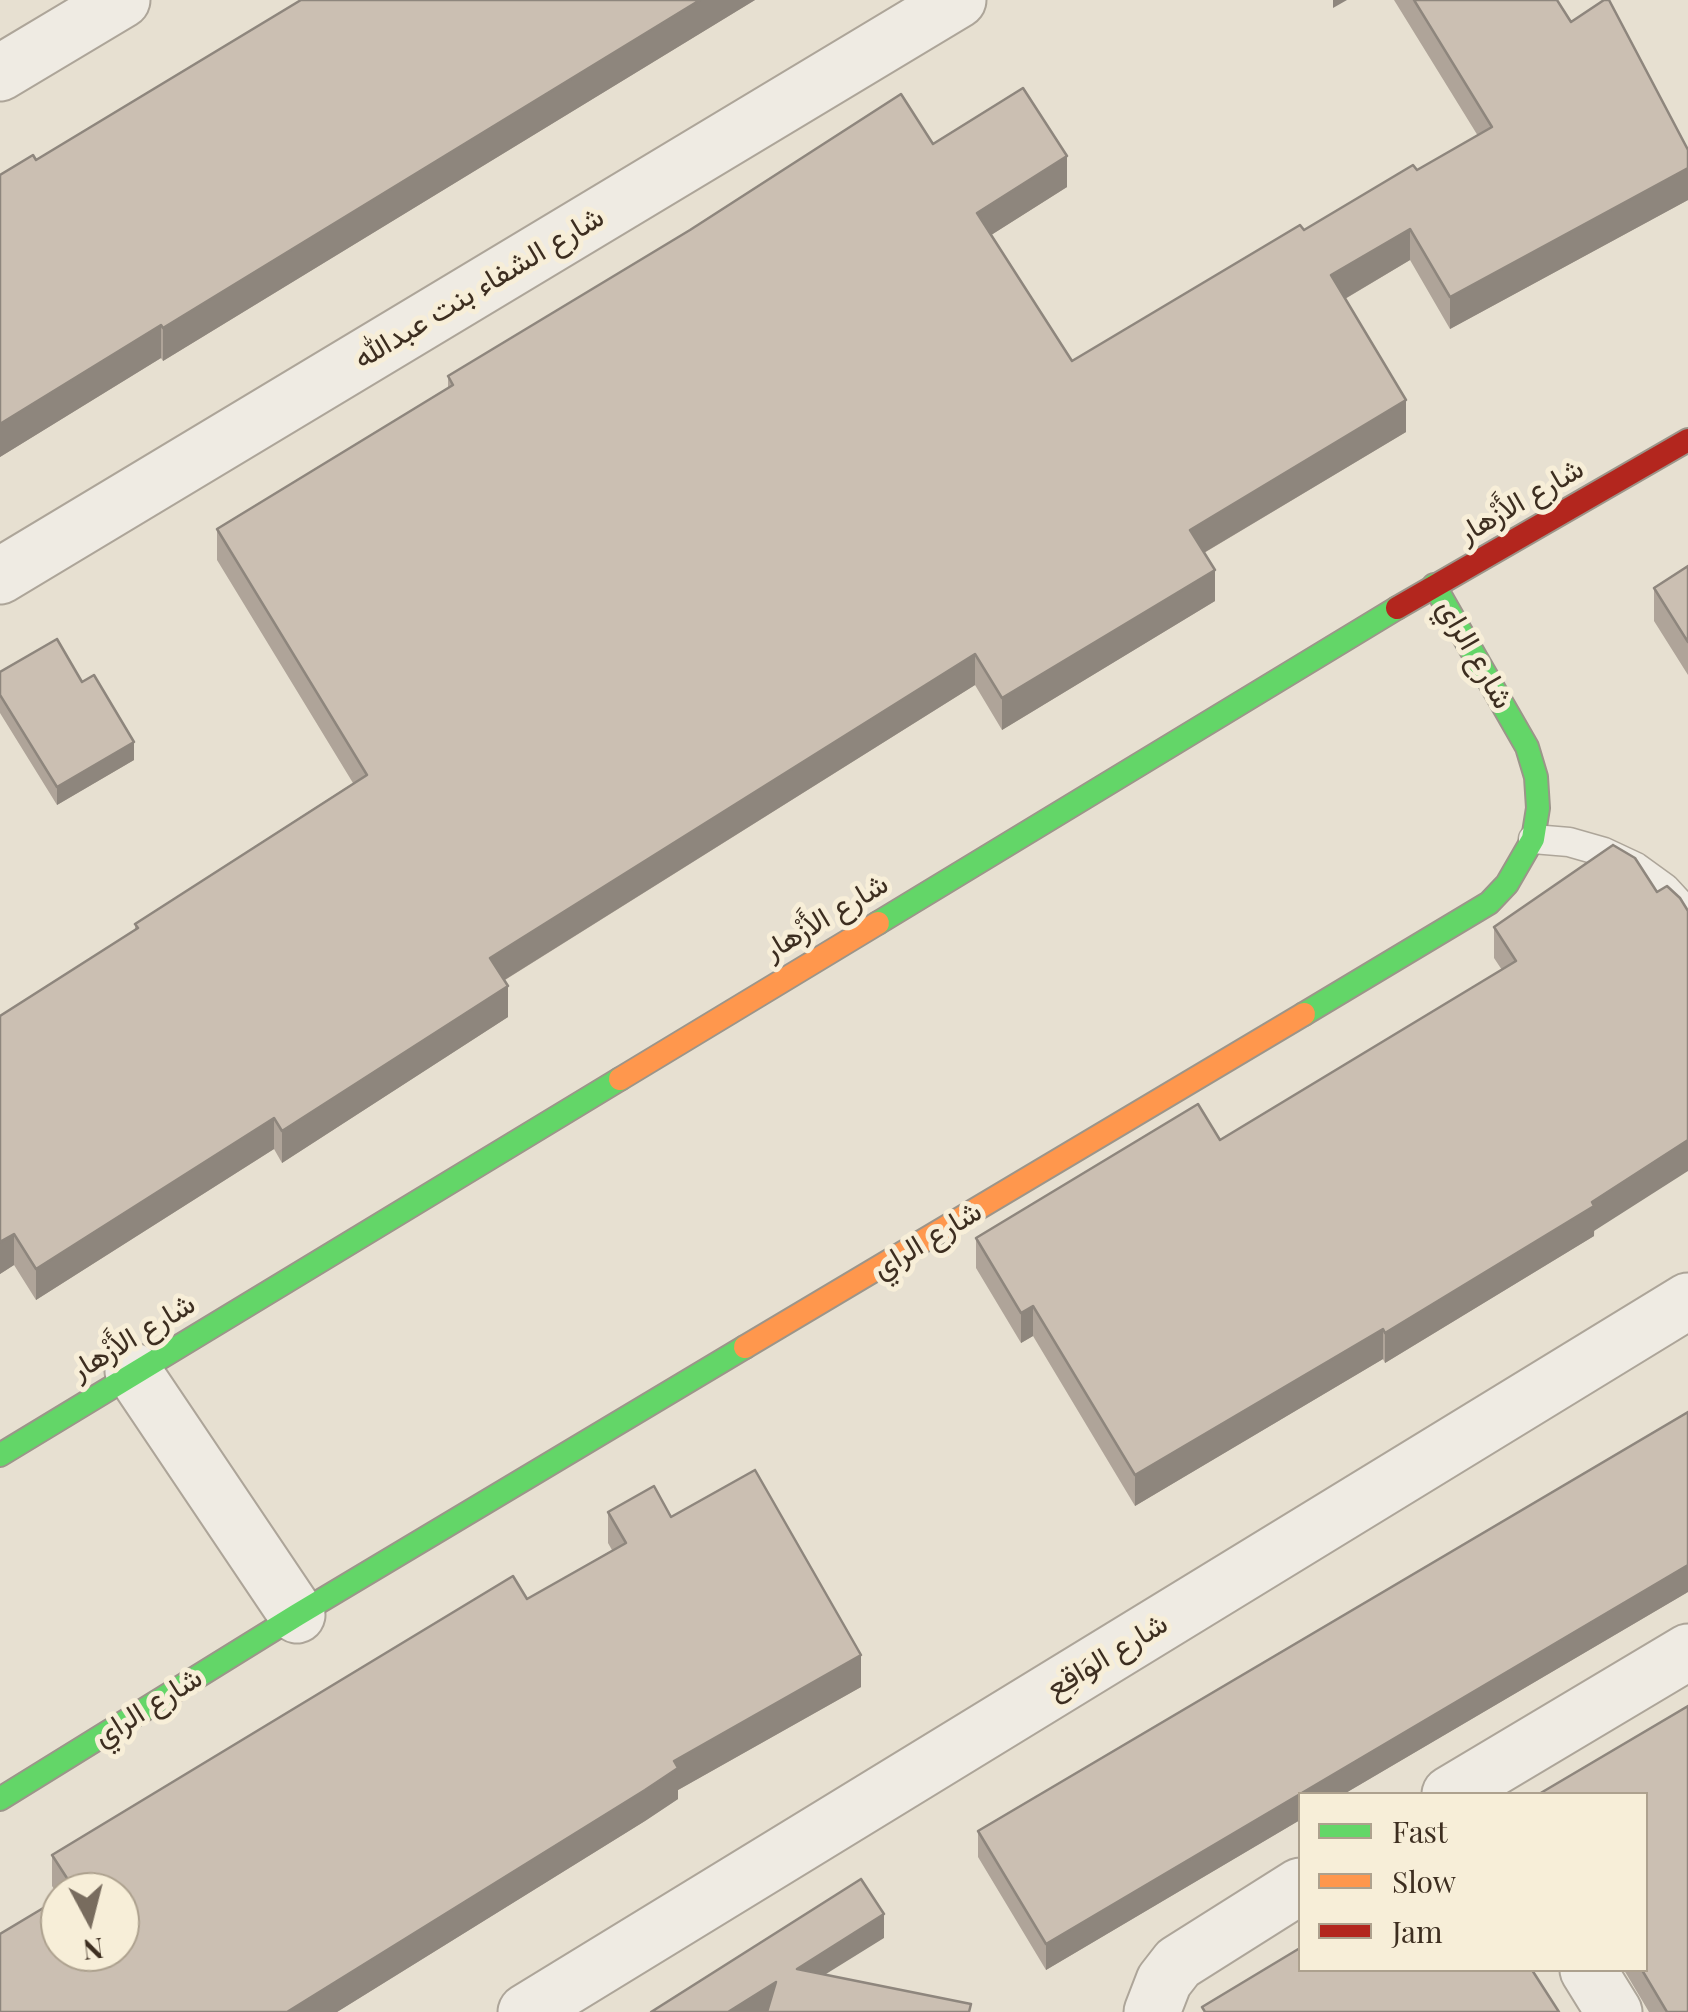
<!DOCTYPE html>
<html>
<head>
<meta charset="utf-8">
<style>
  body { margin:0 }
  #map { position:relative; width:1688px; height:2012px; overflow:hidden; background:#e7e0d1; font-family:"Playfair Display",serif }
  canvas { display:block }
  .legend { position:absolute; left:1298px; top:1792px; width:350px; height:180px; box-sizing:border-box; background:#f7eed8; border:2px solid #ada18e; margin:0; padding:12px 18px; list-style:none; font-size:30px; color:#3d2e20 }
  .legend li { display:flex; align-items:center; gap:20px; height:50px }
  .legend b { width:50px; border:2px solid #ada18e }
  .north { position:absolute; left:40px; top:1872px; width:100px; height:100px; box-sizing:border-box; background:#f7eed8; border:2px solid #ada18e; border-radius:50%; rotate:173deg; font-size:28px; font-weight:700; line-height:40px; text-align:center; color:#3d2e20 }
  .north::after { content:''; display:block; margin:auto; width:35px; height:45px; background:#786c5e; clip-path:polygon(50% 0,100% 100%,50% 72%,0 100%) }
</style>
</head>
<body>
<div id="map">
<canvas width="1688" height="2012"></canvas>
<ul class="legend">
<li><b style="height:12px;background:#63d668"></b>Fast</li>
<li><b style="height:12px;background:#ff974d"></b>Slow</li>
<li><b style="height:12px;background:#b3261e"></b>Jam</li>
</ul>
<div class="north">N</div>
</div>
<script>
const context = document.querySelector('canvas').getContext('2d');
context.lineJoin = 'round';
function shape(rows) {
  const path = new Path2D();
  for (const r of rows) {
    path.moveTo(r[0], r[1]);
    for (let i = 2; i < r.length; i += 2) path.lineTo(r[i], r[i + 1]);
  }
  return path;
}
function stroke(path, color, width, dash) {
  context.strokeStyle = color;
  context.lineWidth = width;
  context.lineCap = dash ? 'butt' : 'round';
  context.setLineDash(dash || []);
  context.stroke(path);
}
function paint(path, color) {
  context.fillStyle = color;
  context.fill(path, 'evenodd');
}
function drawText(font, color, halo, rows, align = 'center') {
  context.font = font + ' "Playfair Display",Vazirmatn,serif';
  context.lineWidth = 10;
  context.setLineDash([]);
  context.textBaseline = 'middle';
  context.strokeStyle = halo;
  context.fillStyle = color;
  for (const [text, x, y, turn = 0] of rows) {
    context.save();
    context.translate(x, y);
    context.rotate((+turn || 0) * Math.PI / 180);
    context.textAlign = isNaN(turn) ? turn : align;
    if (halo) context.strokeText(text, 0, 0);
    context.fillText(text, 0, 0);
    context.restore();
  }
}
const lane = shape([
  [1533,839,1569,842,1604,852,1636,867,1665,888,1688,913]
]);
const street = shape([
  [0,73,122,0],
  [0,576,958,0],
  [133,1371,297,1615],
  [1450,1794,1688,1652],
  [1588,1970,1614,2012],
  [526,2012,1688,1301],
  [1152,2012,1164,1981,1178,1963,1300,1886]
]);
const fast = shape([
  [878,923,1397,608],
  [1304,1014,1489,903,1507,884,1533,839,1538,808,1536,777,1527,747,1434,585],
  [0,1455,620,1079],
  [0,1799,297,1615,745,1347]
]);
const slow = shape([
  [620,1079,878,923],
  [745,1347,1304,1014]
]);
const jam = shape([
  [1397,608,1688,440]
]);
stroke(lane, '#ada599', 31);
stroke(street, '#ada599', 59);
stroke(fast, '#9c958a', 26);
stroke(slow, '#9c958a', 26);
stroke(jam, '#9c958a', 26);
stroke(lane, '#efebe3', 28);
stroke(street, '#efebe3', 55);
stroke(fast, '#63d668', 22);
stroke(slow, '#ff974d', 22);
stroke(jam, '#b3261e', 22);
paint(shape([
  [301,0,755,0,163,361,161,358,0,457,0,175,36,160],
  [1394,0,1557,0,1571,22,1688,150,1688,200,1450,329,1410,260,1345,299,1406,432,1204,553,1215,601,1002,730,975,685,505,980,508,1017,282,1163,274,1149,36,1300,14,1265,0,1274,0,1016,135,930,135,924,353,783,217,560,217,529,448,388,448,376,933,144,1067,187,991,235,1072,361,1304,230,1417,170,1478,136],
  [1688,566,1688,675,1654,621,1654,588],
  [0,672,82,682,134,760,57,805,0,713],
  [1613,845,1594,1236,1385,1363,1383,1359,1135,1506,1033,1336,1021,1343,976,1268,976,1238,1220,1140,1502,970,1494,958,1494,927],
  [608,1512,671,1517,861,1687,678,1790,678,1799,645,1821,337,2012,0,2012,60,1898,52,1886,52,1855,527,1599,612,1550,608,1543],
  [60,1892,120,1892,60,1898],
  [1688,1592,1344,1794,1300,1794,1300,1820,1046,1970,978,1857,978,1831],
  [1624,1970,1646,1970,1688,2012,1649,2012]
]), '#afa499');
paint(shape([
  [700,0,755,0,163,361,163,328],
  [1333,0,1347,0,1333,8],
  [1067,156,1067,187,977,244,977,213],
  [1688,168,1688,200,1450,329,1450,297],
  [1410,229,1410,260,1331,307,1331,275],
  [161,325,161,358,0,457,0,424],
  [1406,400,1406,432,1190,561,1190,530],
  [1215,570,1215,601,1002,730,1002,698],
  [975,654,975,685,490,989,490,958],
  [134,742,134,760,57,805,57,787],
  [508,986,508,1017,282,1163,282,1131],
  [274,1118,274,1149,36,1300,36,1269],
  [1688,1140,1688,1171,1594,1231,1594,1236,1385,1363,1385,1333],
  [14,1234,14,1265,0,1274,0,1242],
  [1033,1306,1033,1336,1021,1343,1021,1313],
  [1383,1329,1383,1359,1135,1506,1135,1475],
  [1688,1565,1688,1592,1344,1794,1300,1794,1300,1820,1046,1970,1046,1944],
  [861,1655,861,1687,678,1790,678,1799,645,1821,337,2012,287,2012,674,1761],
  [884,1914,884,1938,797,1992,797,1969],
  [776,1982,776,2005,766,2012,728,2012]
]), '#8e867d');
const building = shape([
  [301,0,700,0,163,328,161,325,0,424,0,175,33,155,36,160,301,0],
  [1414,0,1557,0,1571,22,1604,0,1609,0,1688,150,1688,168,1450,297,1410,229,1331,275,1406,400,1190,530,1215,570,1002,698,975,654,490,958,508,986,282,1131,274,1118,36,1269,14,1234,0,1242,0,1016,138,928,135,924,367,775,217,529,453,385,448,376,690,230,901,94,933,144,1023,88,1067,156,977,213,1072,361,1300,225,1304,230,1413,165,1417,170,1492,127,1414,0],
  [1688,566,1688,642,1654,588,1688,566],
  [57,639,82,682,94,675,134,742,57,787,0,695,0,672,57,639],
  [1613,845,1635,858,1657,892,1667,886,1680,898,1688,911,1688,1140,1592,1202,1594,1206,1385,1333,1383,1329,1135,1475,1033,1306,1021,1313,976,1238,1198,1104,1220,1140,1516,961,1494,927,1613,845],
  [1688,1412,1688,1565,1046,1944,978,1831,1688,1412],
  [755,1470,861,1655,674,1761,678,1768,645,1790,287,2012,0,2012,0,1934,60,1898,60,1952,120,1952,120,1892,70,1892,74,1889,52,1855,513,1576,527,1599,626,1543,608,1512,654,1486,671,1517,755,1470],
  [1688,1706,1688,2012,1667,2012,1642,1970,1646,1970,1646,1794,1539,1794,1688,1706],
  [861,1879,884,1914,797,1969,971,2004,969,2012,767,2012,776,1982,728,2012,651,2012,861,1879],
  [1300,1948,1300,1970,1532,1970,1559,2012,1205,2012,1202,2007,1300,1948]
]);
paint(building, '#cbbfb2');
stroke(building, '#8e867d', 2.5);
drawText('30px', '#3d2e20', '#f7eed8', [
  ["شارع الشفاء بنت عبدالله",479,288,-31],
  ["شارع الأَزْهار",1521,501,-30],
  ["شارع الراي",1475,654,60],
  ["شارع الأَزْهار",826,917,-31],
  ["شارع الراي",927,1240,-31],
  ["شارع الأَزْهار",133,1337,-31],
  ["شارع الوَاقِع",1107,1656,-31],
  ["شارع الراي",148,1707,-32]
]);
</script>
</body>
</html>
